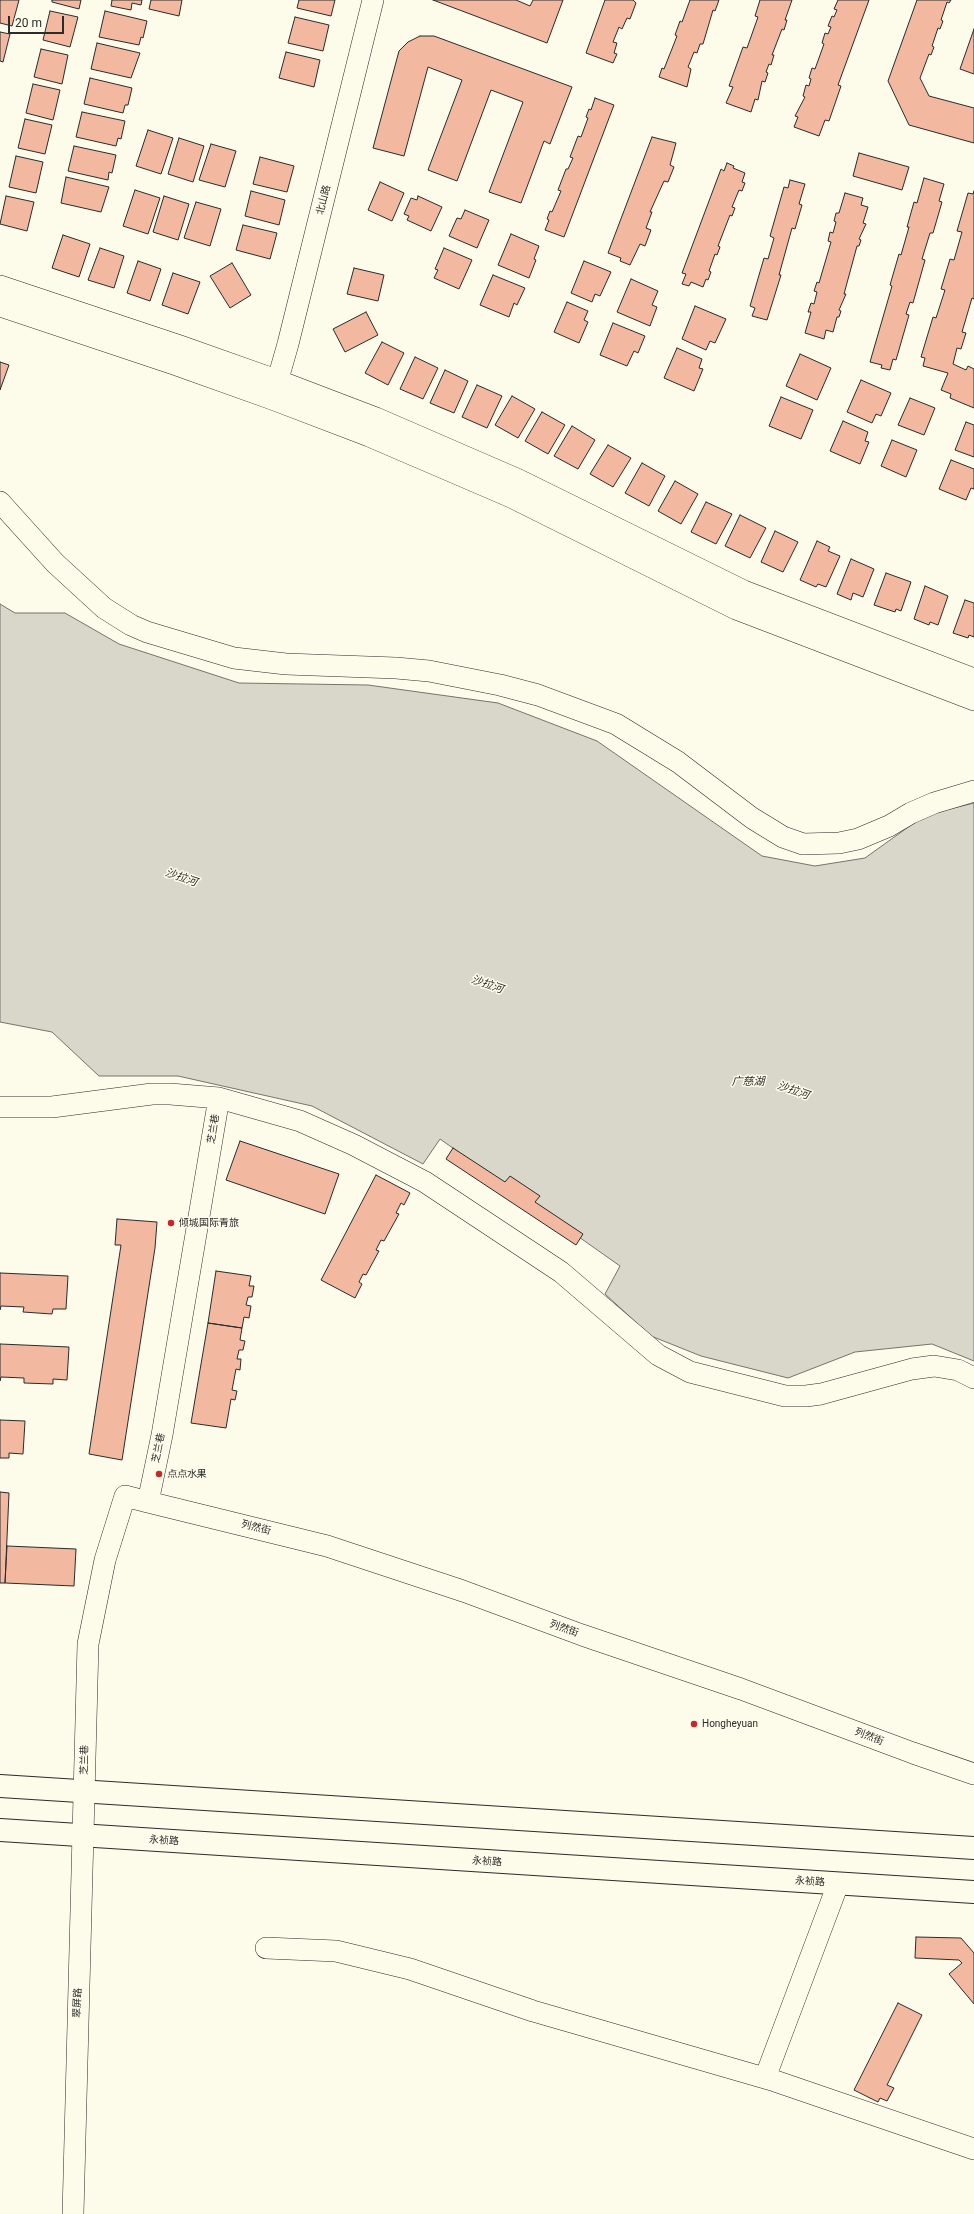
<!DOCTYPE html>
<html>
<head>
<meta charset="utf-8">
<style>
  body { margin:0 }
  #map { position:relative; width:974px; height:2214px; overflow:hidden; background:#fdfbea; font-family:Roboto,sans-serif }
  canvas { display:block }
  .scale { position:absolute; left:8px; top:16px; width:56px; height:18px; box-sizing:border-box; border:2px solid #2b2b2b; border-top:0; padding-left:5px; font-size:12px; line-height:14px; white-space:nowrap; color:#2b2b2b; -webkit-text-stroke:3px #fdfbea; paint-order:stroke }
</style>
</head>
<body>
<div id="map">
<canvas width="974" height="2214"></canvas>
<div class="scale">20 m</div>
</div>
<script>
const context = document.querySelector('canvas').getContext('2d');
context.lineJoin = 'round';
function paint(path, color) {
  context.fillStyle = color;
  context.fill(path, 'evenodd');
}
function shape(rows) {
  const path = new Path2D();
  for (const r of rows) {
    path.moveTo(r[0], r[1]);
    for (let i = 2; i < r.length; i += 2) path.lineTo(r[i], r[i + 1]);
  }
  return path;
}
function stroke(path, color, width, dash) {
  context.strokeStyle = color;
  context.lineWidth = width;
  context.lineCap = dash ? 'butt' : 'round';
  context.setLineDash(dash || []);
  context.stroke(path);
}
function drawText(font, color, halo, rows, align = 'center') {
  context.font = font + ' Roboto,"Noto Sans SC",sans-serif';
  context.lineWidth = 3;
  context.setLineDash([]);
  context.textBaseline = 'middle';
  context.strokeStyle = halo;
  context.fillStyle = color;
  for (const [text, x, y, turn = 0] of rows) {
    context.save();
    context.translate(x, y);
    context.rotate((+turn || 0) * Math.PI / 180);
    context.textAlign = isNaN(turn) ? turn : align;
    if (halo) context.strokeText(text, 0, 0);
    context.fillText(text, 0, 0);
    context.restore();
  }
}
const water = shape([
  [0,604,15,613,65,613,119,644,239,683,368,685,498,703,597,741,762,856,815,866,865,858,925,815,974,803,974,1361,932,1344,855,1352,788,1378,701,1356,651,1336,605,1294,620,1266,440,1139,423,1164,312,1106,178,1076,99,1076,52,1032,0,1022,0,604]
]);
paint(water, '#d8d7c9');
stroke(water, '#74746e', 1);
const building = shape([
  [0,0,19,0,12,26,0,23,0,0],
  [52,0,81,0,79,9,52,2,52,0],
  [112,0,142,0,141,5,132,3,131,10,111,6,112,0],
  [151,0,182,0,179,16,149,9,151,0],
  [299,0,335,0,331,16,297,8,299,0],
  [433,0,516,0,530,6,533,0,563,0,547,43,433,0],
  [605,0,633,0,636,3,630,19,627,18,622,29,619,27,613,42,617,43,614,53,617,54,613,63,586,53,605,0],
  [690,0,719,0,715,11,713,10,703,44,700,44,697,53,694,52,688,67,691,69,687,87,659,77,662,68,664,69,677,36,675,35,680,21,682,22,690,0],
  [760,0,792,0,785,20,787,20,784,30,782,29,772,55,774,55,771,65,769,64,766,72,768,73,765,82,762,81,758,100,755,99,751,112,726,103,733,87,729,86,743,47,747,48,758,17,755,16,760,0],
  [838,0,869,0,838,85,841,86,829,121,825,120,819,136,794,127,798,117,795,116,805,97,803,96,806,85,809,86,811,79,809,78,812,68,815,69,824,44,822,43,825,33,828,34,831,27,828,26,832,16,834,17,837,10,834,9,838,0],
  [917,0,951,0,949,3,947,2,941,20,943,21,940,29,938,28,932,46,934,47,931,55,929,54,920,78,929,96,974,108,974,143,909,125,888,81,917,0],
  [50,11,78,17,70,47,43,40,50,11],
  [105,11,147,21,143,38,141,37,139,45,99,37,105,11],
  [295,17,329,25,323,51,288,43,295,17],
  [974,29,974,74,960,69,974,29],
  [0,32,10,34,3,62,0,61,0,32],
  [420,36,434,36,572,87,550,144,544,141,521,203,489,192,523,102,491,90,457,181,428,170,462,80,428,67,404,156,373,148,399,51,408,42,420,36],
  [97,43,140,53,131,78,91,69,97,43],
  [41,49,68,55,62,84,34,77,41,49],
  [286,52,320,60,314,87,279,78,286,52],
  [90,78,132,88,128,105,125,105,123,113,84,104,90,78],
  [33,84,60,90,53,120,26,113,33,84],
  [595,98,614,105,564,237,545,230,549,220,547,219,550,211,552,212,561,191,558,190,566,169,568,169,573,158,570,157,578,136,581,137,588,118,586,117,589,109,591,110,595,98],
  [82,112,125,121,121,139,118,138,116,146,76,137,82,112],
  [25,119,52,125,45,154,18,148,25,119],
  [148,130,173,138,161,174,136,166,148,130],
  [652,137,676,143,670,165,674,167,668,182,664,181,650,212,652,212,646,228,651,230,645,246,640,244,630,265,620,261,621,258,608,253,652,137],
  [179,138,204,146,193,182,168,174,179,138],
  [211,144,236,151,225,187,199,180,211,144],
  [74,146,116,155,112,173,109,172,108,180,68,171,74,146],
  [859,153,909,167,902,190,853,176,859,153],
  [16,156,43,162,36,193,9,187,16,156],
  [260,157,294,166,287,192,253,184,260,157],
  [727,163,734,166,733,168,745,173,742,182,745,183,742,191,739,190,732,207,735,208,732,216,730,215,718,246,720,247,717,255,715,254,709,271,711,272,708,280,706,279,703,287,691,282,689,286,682,284,686,274,682,273,721,169,724,171,727,163],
  [66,177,109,187,101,212,61,203,66,177],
  [924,178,944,184,939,201,942,202,933,233,930,233,922,259,925,260,913,303,910,302,906,314,909,315,896,360,893,359,890,370,881,368,882,365,870,362,892,286,890,285,899,254,901,255,909,227,907,227,914,202,917,203,924,178],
  [790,180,805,184,799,204,802,205,795,229,792,228,779,275,781,275,767,320,752,316,755,308,750,306,764,258,768,259,774,238,770,236,784,187,788,188,790,180],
  [380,182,404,193,392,221,368,210,380,182],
  [135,190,160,198,148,234,123,226,135,190],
  [251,191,285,200,279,225,245,216,251,191],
  [974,191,974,299,972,298,962,332,966,333,961,349,957,348,953,364,966,370,968,366,974,369,974,408,950,398,951,394,941,390,948,373,923,366,925,358,921,357,933,317,936,318,945,290,941,289,950,259,954,260,962,232,957,231,968,193,973,194,974,191],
  [845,193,863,198,861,205,868,207,863,223,866,224,859,239,861,240,859,246,857,246,844,294,846,294,839,310,841,311,839,317,837,317,833,332,826,330,824,339,805,333,811,312,808,312,811,303,814,304,817,292,814,291,817,282,819,283,831,242,828,241,830,232,833,233,836,222,834,221,836,213,839,213,845,193],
  [6,196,34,202,27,231,0,224,6,196],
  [164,196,189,204,178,240,153,232,164,196],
  [418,196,442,207,431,231,407,220,409,216,404,214,411,198,417,200,418,196],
  [196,202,221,209,210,246,184,238,196,202],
  [465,210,489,220,477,248,449,236,457,218,461,219,465,210],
  [243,225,277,233,270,259,236,250,243,225],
  [511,234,539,246,534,259,536,260,529,278,498,265,511,234],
  [63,235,90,244,79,277,52,268,63,235],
  [100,248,124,256,114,288,88,280,100,248],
  [444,248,472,260,459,289,434,278,438,270,435,269,444,248],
  [138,261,161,269,150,301,127,293,138,261],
  [584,261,611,272,600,296,595,294,592,302,571,293,584,261],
  [232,263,251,295,230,308,210,276,232,263],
  [354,268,384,275,378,301,347,294,354,268],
  [173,273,200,282,188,314,162,305,173,273],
  [493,275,525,288,517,305,514,303,509,317,480,305,493,275],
  [631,279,658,291,652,305,657,307,650,326,617,312,631,279],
  [567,302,588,311,584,320,588,322,579,343,554,332,567,302],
  [695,306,726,319,715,343,710,341,706,350,682,339,695,306],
  [366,312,378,335,345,352,333,329,366,312],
  [613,323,645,336,638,353,634,351,627,366,600,355,613,323],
  [382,342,404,353,388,385,365,373,382,342],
  [677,348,702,359,699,368,703,369,694,391,664,378,677,348],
  [800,354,831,368,817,400,786,386,800,354],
  [415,357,438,368,423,399,400,389,415,357],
  [0,362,9,365,0,390,0,362],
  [445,370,468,381,454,413,430,403,445,370],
  [861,380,891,393,881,416,876,414,872,423,847,412,861,380],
  [477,385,502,396,487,428,462,417,477,385],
  [512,396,535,409,518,438,495,425,512,396],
  [781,397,813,410,801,439,769,426,781,397],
  [910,398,935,408,924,435,898,425,910,398],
  [542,412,565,425,548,454,525,441,542,412],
  [843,421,868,432,865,441,869,442,860,464,830,451,843,421],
  [966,422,974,425,974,457,955,450,966,422],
  [572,426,595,440,578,469,554,456,572,426],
  [892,440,917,450,906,477,881,466,892,440],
  [608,445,631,458,613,487,590,474,608,445],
  [951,460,974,469,974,489,971,488,966,500,939,489,951,460],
  [642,463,665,476,649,506,625,493,642,463],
  [675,481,698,494,681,524,658,511,675,481],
  [706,502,732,514,716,544,691,532,706,502],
  [740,515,766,528,750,558,725,546,740,515],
  [775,531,798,542,783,572,761,562,775,531],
  [817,541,830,547,828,551,840,556,826,587,818,584,816,587,800,580,817,541],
  [851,559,874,569,863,597,853,593,851,600,837,594,851,559],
  [886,573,911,582,901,611,896,609,895,612,874,605,886,573],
  [925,586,948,596,938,625,930,622,929,625,914,619,925,586],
  [965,600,974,603,974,637,969,635,968,638,953,633,965,600],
  [240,1141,339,1174,325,1214,226,1180,240,1141],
  [453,1148,505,1182,510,1176,540,1196,535,1202,583,1234,576,1245,446,1159,453,1148],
  [376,1175,410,1193,404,1205,401,1203,396,1213,399,1214,384,1241,381,1240,376,1250,379,1251,366,1275,363,1274,359,1282,362,1284,355,1298,321,1280,376,1175],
  [117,1219,157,1222,155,1248,122,1460,89,1454,121,1245,115,1245,117,1219],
  [216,1271,251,1276,249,1286,254,1286,252,1297,248,1297,246,1305,251,1306,249,1318,244,1317,242,1328,208,1323,216,1271],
  [0,1273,68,1276,66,1309,53,1309,52,1314,23,1312,24,1307,1,1306,0,1310,0,1273],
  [208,1323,242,1328,240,1340,245,1341,243,1350,239,1350,237,1359,241,1359,240,1370,236,1369,232,1390,237,1391,235,1400,231,1399,226,1428,191,1423,208,1323],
  [0,1344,69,1347,67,1380,53,1379,53,1384,24,1383,24,1378,1,1377,0,1381,0,1344],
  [0,1420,25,1421,23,1454,9,1453,9,1458,0,1458,0,1420],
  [0,1492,9,1493,5,1583,0,1583,0,1492],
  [7,1546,76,1549,74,1586,5,1583,7,1546],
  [916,1937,961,1938,974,1953,974,2004,949,1974,962,1963,959,1960,915,1958,916,1937],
  [898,2003,922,2015,887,2085,894,2088,887,2101,880,2098,878,2102,854,2090,898,2003]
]);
paint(building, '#f2b8a0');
stroke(building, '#2b2b2b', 1);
const minor = shape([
  [0,286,180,346,279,381,376,418,519,480,744,591,974,679],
  [0,306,174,364,272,399,369,436,511,497,736,609,974,700],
  [274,393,288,344,373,0],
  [0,502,55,563,104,608,131,625,147,632,234,658,286,664,396,668,429,671,500,685,538,695,616,724,678,762,752,818,783,837,803,844,839,843,858,839,889,826,911,813,934,803,974,791],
  [0,1107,52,1107,152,1094,170,1094,219,1098,300,1121,354,1145,425,1182,561,1272,658,1355,690,1372,785,1396,806,1396,821,1394,912,1369,934,1366,958,1370,974,1378],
  [148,1502,327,1546,463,1591,582,1635,741,1689,913,1753,974,1774],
  [266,1948,336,1951,410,1969,533,2011,775,2081,974,2149],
  [765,2078,838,1884],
  [73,2214,88,1644,105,1560,125,1496,148,1502,162,1435,219,1098]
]);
const major = shape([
  [0,1786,974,1848],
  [0,1830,974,1892]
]);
stroke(minor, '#2b2b2b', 22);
stroke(major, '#2b2b2b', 24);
stroke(minor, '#fdfbea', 21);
stroke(major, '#fdfbea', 22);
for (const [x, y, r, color] of [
  [171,1223,4,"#c62828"],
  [159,1474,4,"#c62828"],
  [694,1724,4,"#c62828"]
]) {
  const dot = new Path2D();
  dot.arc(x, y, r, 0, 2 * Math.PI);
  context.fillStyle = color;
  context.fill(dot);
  stroke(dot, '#fdfbea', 1.5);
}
drawText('10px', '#2b2b2b', '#fdfbea', [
  ["北山路",324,200,-76],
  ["芝兰巷",214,1129,-81],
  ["芝兰巷",159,1448,-79],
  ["列然街",256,1528,14],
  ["列然街",564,1629,20],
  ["列然街",869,1737,21],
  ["芝兰巷",85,1760,-89],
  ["永祯路",164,1841,4],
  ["永祯路",487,1862,4],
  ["永祯路",810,1882,4],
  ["翠屏路",78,2003,-88]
]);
drawText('10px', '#2b2b2b', '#fdfbea', [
  ["倾城国际青旅",179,1223],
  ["点点水果",167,1474],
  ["Hongheyuan",702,1724]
], 'left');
drawText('italic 11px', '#2b2b2b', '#fdfbea', [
  ["沙拉河",181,878,19],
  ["沙拉河",487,985,19],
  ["广慈湖",748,1082],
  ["沙拉河",793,1091,19]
]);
</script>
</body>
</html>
